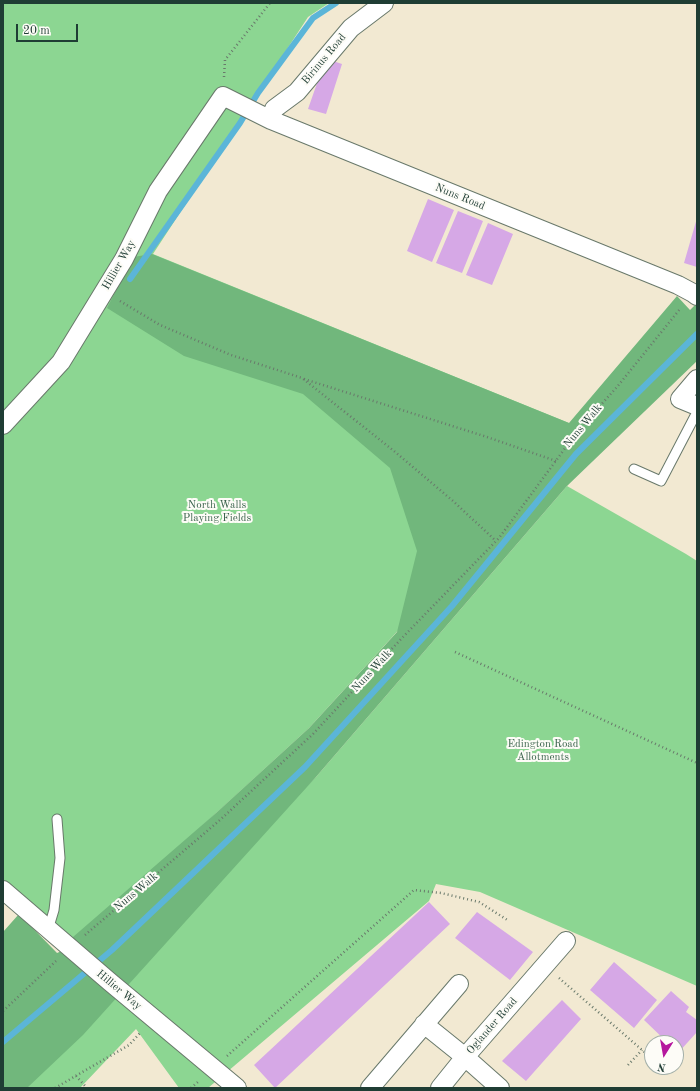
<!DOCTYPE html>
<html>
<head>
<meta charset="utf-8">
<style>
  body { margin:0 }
  #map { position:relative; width:700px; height:1091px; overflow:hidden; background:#f2e9d2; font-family:"Old Standard TT",serif }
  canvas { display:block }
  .frame { position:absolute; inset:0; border:4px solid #1f3d34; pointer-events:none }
  .north { position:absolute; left:644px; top:1035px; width:40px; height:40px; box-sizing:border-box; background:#fdfcf7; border:1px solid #a4b0a9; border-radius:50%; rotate:191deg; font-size:11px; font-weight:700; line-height:16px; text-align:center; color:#1f3d34 }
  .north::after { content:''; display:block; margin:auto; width:14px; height:18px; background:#b5179e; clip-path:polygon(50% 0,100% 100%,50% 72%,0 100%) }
  .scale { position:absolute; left:16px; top:24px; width:62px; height:18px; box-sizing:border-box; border:2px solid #1f3d34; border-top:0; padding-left:5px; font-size:12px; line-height:14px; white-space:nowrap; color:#1f3d34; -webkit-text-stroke:3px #fdfcf7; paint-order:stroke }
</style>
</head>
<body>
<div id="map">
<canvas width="700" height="1091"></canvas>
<div class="frame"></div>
<div class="north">N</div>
<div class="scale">20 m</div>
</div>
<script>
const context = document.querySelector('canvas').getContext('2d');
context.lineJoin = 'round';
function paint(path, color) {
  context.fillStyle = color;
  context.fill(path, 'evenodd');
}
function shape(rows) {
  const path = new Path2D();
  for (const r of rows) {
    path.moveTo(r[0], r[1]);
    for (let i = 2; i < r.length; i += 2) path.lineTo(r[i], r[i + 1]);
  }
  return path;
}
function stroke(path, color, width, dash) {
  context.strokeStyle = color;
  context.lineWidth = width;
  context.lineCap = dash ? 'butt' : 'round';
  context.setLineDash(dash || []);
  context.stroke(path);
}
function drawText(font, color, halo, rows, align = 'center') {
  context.font = font + ' "Old Standard TT",serif';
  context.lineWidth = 4;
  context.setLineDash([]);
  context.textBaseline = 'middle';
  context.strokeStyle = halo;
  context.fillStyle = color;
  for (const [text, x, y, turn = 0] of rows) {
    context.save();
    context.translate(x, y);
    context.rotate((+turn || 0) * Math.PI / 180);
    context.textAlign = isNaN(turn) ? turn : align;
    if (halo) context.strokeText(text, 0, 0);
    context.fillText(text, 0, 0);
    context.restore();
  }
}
paint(shape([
  [3,3,329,3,308,17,153,254,569,423,489,531,309,728,69,948,3,890],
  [567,486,686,554,697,561,697,986,480,892,436,884,429,901,208,1088,179,1088,136,1029,80,1088,3,1088,316,777]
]), '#8cd692');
paint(shape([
  [152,254,569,423,677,296,690,310,697,303,697,361,567,486,316,777,83,1035,27,1088,3,1088,3,932,19,914,57,953,69,948,73,937,216,813,309,728,397,632,417,551,390,468,303,394,184,356,107,308,133,257]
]), '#71b77c');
stroke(shape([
  [130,279,240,123,258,93,313,18,336,3],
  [3,1042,112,950,305,767,452,606,576,454,697,334]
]), '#5bb5d8', 6);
paint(shape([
  [330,60,342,64,326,114,308,109,322,69],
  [428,199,454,210,432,262,407,251],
  [458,211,483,221,462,273,436,263],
  [697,218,697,267,684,263],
  [488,223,513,234,492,285,466,275],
  [429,902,450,924,275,1088,254,1065],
  [477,912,533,952,510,980,455,938],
  [614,962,657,1000,634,1028,590,990],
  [671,991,689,1007,686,1012,697,1020,697,1032,678,1053,676,1051,676,1043,668,1043,644,1020],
  [562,1000,581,1019,526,1081,502,1061]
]), '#d6a8e6');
const service = shape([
  [634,469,661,481,697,412],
  [48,930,54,910,60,858,57,819]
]);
const minor = shape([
  [271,120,274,109,297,92,351,28,384,3],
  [697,379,680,399,697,406],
  [3,425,61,362,124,259,158,191,223,96,271,120,678,285,693,293,697,296],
  [3,890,110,982,237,1088],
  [424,1024,465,1057,500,1088],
  [370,1088,459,984],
  [440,1088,465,1057,566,941]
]);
stroke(service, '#69796b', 11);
stroke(minor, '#69796b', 20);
stroke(shape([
  [224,77,225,60,270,3],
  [120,301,160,325,231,355,302,378,394,451,453,501,496,541],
  [304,379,487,437,556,461],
  [455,652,697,763],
  [85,935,220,820,313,734,402,638,499,538,580,428,617,387,680,309],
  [559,978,649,1056],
  [3,1011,56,961],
  [227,1056,414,890,441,893,479,902,509,921],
  [628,1065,642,1050],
  [76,1076,87,1088],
  [55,1088,129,1045,141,1032],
  [191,1088,199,1081]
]), '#69796b', 2.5, [1, 3]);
stroke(service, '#fff', 9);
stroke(minor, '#fff', 18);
drawText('11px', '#1f3d34', '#fdfcf7', [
  ["Birinus Road",324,59,-50],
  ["Nuns Road",460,197,22],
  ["Hillier Way",119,265,-60],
  ["Nuns Walk",583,426,-50],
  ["Nuns Walk",372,671,-47],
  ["Nuns Walk",136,892,-40],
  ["Hillier Way",119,990,40],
  ["Oglander Road",492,1026,-49]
]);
drawText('11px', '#3a634c', '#fdfcf7', [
  ["North Walls",217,505],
  ["Playing Fields",217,518],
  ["Edington Road",543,744],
  ["Allotments",543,757]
]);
</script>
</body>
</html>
